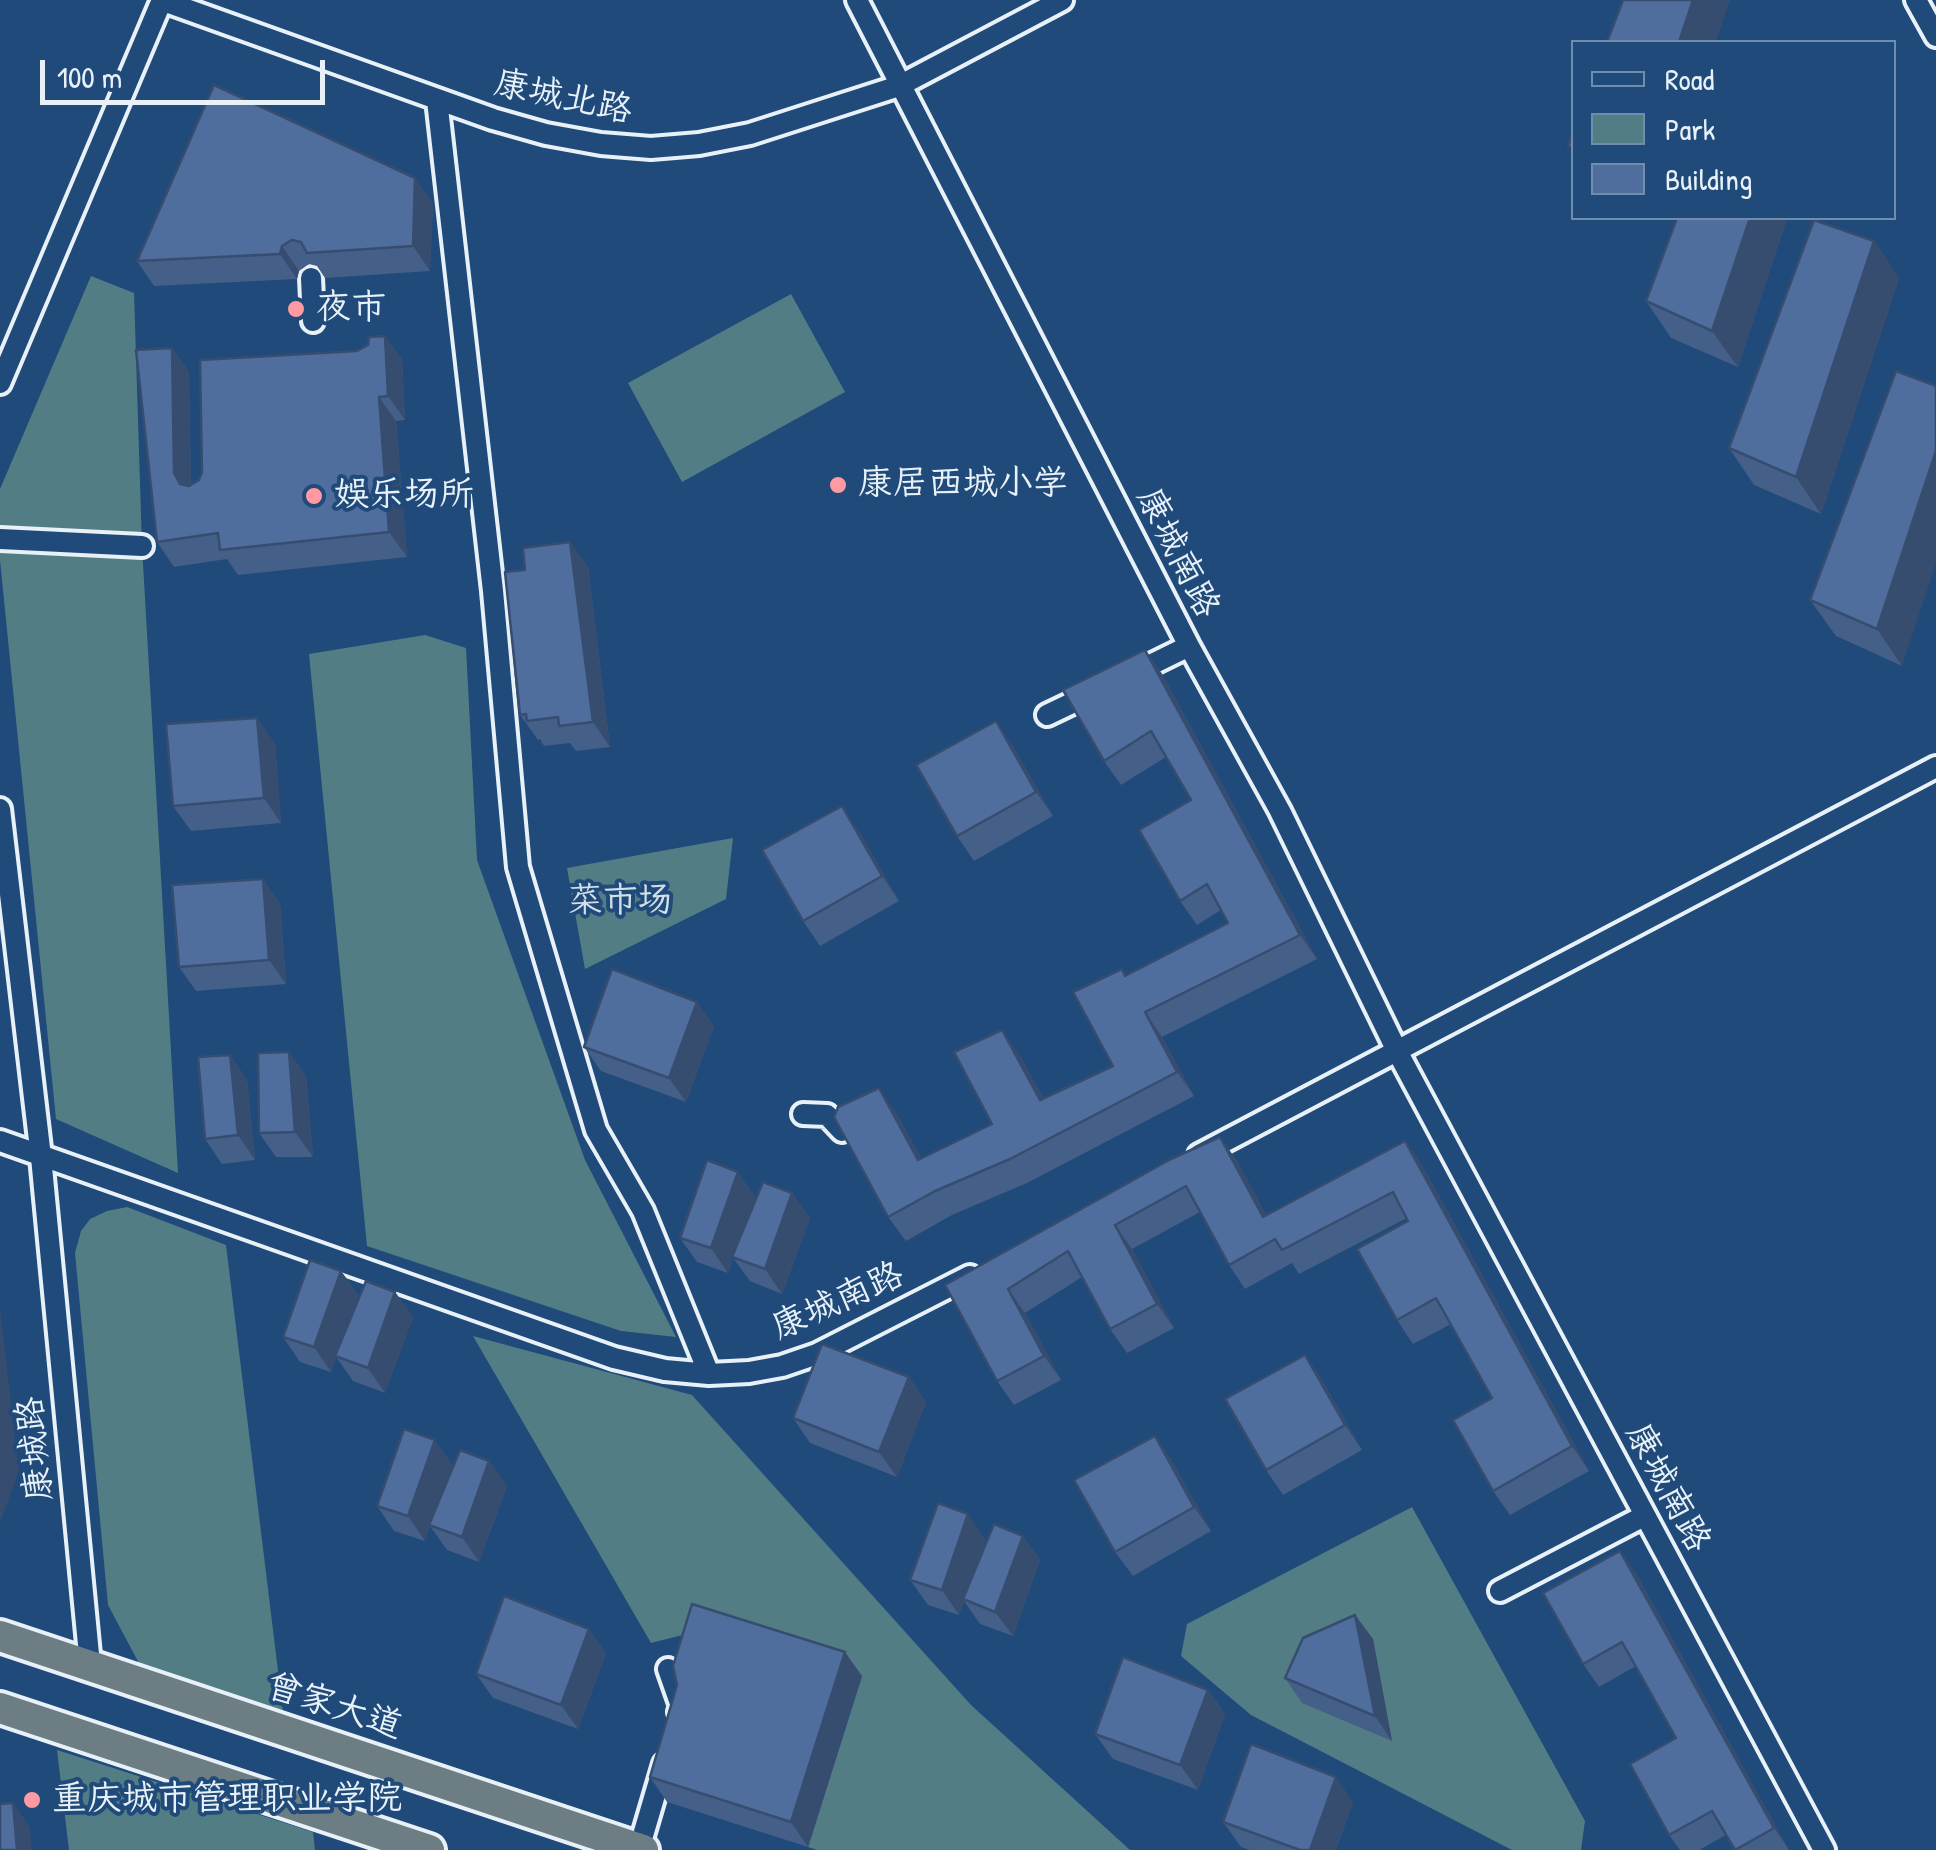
<!DOCTYPE html>
<html>
<head>
<meta charset="utf-8">
<style>
  body { margin:0 }
  #map { position:relative; width:1936px; height:1850px; overflow:hidden; background:#1f4a7a; font-family:"Patrick Hand",sans-serif }
  canvas { display:block }
  .legend { position:absolute; left:1571px; top:40px; width:325px; height:180px; box-sizing:border-box; background:#1f4a7a; border:2px solid #6f8dac; margin:0; padding:12px 18px; list-style:none; font-size:30px; color:#e8f1f8 }
  .legend li { display:flex; align-items:center; gap:20px; height:50px }
  .legend b { width:50px; border:2px solid #6f8dac }
  .scale { position:absolute; left:40px; top:60px; width:285px; height:45px; box-sizing:border-box; border:5px solid #e8f1f8; border-top:0; padding-left:12px; font-size:30px; line-height:35px; white-space:nowrap; color:#e8f1f8; -webkit-text-stroke:8px #1f4a7a; paint-order:stroke }
</style>
</head>
<body>
<div id="map">
<canvas width="1936" height="1850"></canvas>
<ul class="legend">
<li><b style="height:12px;background:#1f4a7a"></b>Road</li>
<li><b style="height:28px;background:#537d85"></b>Park</li>
<li><b style="height:28px;background:#4f6e9e"></b>Building</li>
</ul>
<div class="scale">100 m</div>
</div>
<script>
const context = document.querySelector('canvas').getContext('2d');
context.lineJoin = 'round';
function paint(path, color) {
  context.fillStyle = color;
  context.fill(path, 'evenodd');
}
function shape(rows) {
  const path = new Path2D();
  for (const r of rows) {
    path.moveTo(r[0], r[1]);
    for (let i = 2; i < r.length; i += 2) path.lineTo(r[i], r[i + 1]);
  }
  return path;
}
function stroke(path, color, width, dash) {
  context.strokeStyle = color;
  context.lineWidth = width;
  context.lineCap = dash ? 'butt' : 'round';
  context.setLineDash(dash || []);
  context.stroke(path);
}
function drawText(font, color, halo, rows, align = 'center') {
  context.font = font + ' "Patrick Hand","LXGW WenKai TC",sans-serif';
  context.lineWidth = 8;
  context.setLineDash([]);
  context.textBaseline = 'middle';
  context.strokeStyle = halo;
  context.fillStyle = color;
  for (const [text, x, y, turn = 0] of rows) {
    context.save();
    context.translate(x, y);
    context.rotate((+turn || 0) * Math.PI / 180);
    context.textAlign = isNaN(turn) ? turn : align;
    if (halo) context.strokeText(text, 0, 0);
    context.fillText(text, 0, 0);
    context.restore();
  }
}
paint(shape([
  [91,276,134,293,142,546,178,1173,56,1119,0,560,0,489],
  [791,294,845,392,682,482,628,383],
  [425,635,466,648,477,860,585,1160,676,1337,621,1331,367,1246,309,654],
  [733,838,726,899,585,969,567,868],
  [127,1207,226,1245,283,1712,141,1667,108,1605,75,1253,81,1231,90,1219,107,1211],
  [473,1336,692,1395,971,1705,1130,1850,817,1850,808,1847,862,1676,710,1628,651,1643],
  [1412,1507,1585,1821,1581,1850,1512,1850,1251,1715,1181,1656,1187,1624],
  [57,1750,313,1832,315,1850,69,1850]
]), '#537d85');
const minor = shape([
  [161,0,493,119,546,134,601,144,651,148,699,144,750,134,899,86,1062,0],
  [857,0,1189,646,1280,811,1397,1051,1824,1850],
  [1916,0,1936,36],
  [437,100,493,591,518,867,596,1130,643,1211,709,1374],
  [311,278,313,321],
  [0,383,162,0],
  [0,539,142,546],
  [1130,675,1189,646],
  [1047,715,1095,692],
  [0,809,41,1157,90,1665],
  [803,1114,827,1115,842,1131],
  [0,1141,614,1358,665,1370,709,1374,749,1372,782,1366,817,1354,970,1276],
  [1199,1155,1936,767],
  [1500,1591,1644,1516],
  [668,1669,681,1706,679,1712],
  [639,1849,664,1764]
]);
const highway = shape([
  [0,1636,643,1850],
  [0,1708,429,1850]
]);
stroke(minor, '#e8f1f8', 28);
stroke(highway, '#e8f1f8', 38);
stroke(minor, '#1f4a7a', 20);
stroke(highway, '#6c7e84', 30);
paint(shape([
  [433,203,430,271,325,278,317,266,309,264,299,271,297,279,154,286,137,261],
  [1677,218,1787,218,1738,367,1671,338,1646,301],
  [1874,241,1899,278,1821,514,1754,485,1729,448],
  [385,336,402,360,405,420,396,421,407,557,238,575,227,559,174,567,157,542,172,348,189,372,191,485,199,480,357,351],
  [1896,371,1902,666,1836,636,1810,600],
  [588,566,610,747,576,751,570,743,544,746,540,739,538,740,520,715],
  [1145,650,1162,674,1317,959,1162,1037,1194,1096,1027,1183,952,1215,906,1241,888,1217,896,1113,921,1158,992,1124,1019,1054,1043,1098,1113,1066,1122,969,1126,975,1228,923,1221,910,1197,925,1180,901,1191,800,1166,757,1121,785,1104,761],
  [275,743,281,823,191,831,173,806],
  [1013,746,1053,816,974,861,957,836],
  [859,831,899,901,820,946,803,921],
  [263,879,280,904,286,984,196,991,179,967],
  [714,1026,686,1102,601,1071,584,1047],
  [289,1052,306,1076,313,1157,276,1157,259,1133],
  [230,1055,247,1080,255,1160,222,1164,205,1139],
  [1220,1137,1237,1161,1266,1215,1405,1141,1422,1165,1589,1471,1510,1515,1493,1491,1492,1398,1451,1324,1413,1344,1397,1320,1408,1221,1407,1218,1299,1274,1292,1263,1245,1289,1229,1265,1200,1212,1132,1249,1174,1328,1127,1353,1110,1329,1082,1277,1025,1313,1061,1380,1014,1405,997,1381,945,1285],
  [792,1193,810,1218,782,1294,750,1281,733,1258,728,1273,697,1262,680,1238,755,1196,742,1233],
  [341,1271,358,1295,345,1333,395,1292,413,1317,385,1393,353,1381,336,1357,331,1372,300,1362,283,1337],
  [1305,1355,1322,1380,1362,1450,1283,1495,1266,1470],
  [909,1377,926,1402,897,1477,810,1443,793,1418],
  [1155,1436,1172,1461,1211,1531,1133,1576,1115,1552],
  [489,1461,507,1486,479,1562,447,1550,430,1526,425,1541,394,1531,377,1506,452,1464,439,1502],
  [1023,1536,1040,1560,1013,1636,980,1624,964,1601,959,1615,928,1605,910,1580,985,1539,973,1576],
  [1636,1573,1789,1850,1734,1850,1726,1835,1699,1850,1680,1850,1669,1835,1676,1738,1636,1666,1599,1687,1583,1664],
  [1355,1615,1373,1639,1392,1741,1302,1703,1285,1678],
  [589,1629,606,1653,578,1729,493,1698,476,1674],
  [862,1676,808,1847,667,1802,650,1777,677,1685],
  [1208,1690,1225,1714,1198,1790,1113,1759,1095,1734],
  [1353,1802,1336,1850,1250,1850,1241,1847,1223,1822]
]), '#445f88');
paint(shape([
  [1693,0,1730,0,1716,42,1679,42],
  [415,178,433,203,430,271,413,246],
  [1750,218,1787,218,1738,367,1712,331],
  [1874,241,1899,278,1821,514,1796,477],
  [282,246,299,271,297,279,280,254],
  [385,336,402,360,405,420,388,396],
  [172,348,189,372,191,497,180,484,174,473],
  [379,397,396,421,407,557,389,532],
  [1936,451,1936,564,1902,666,1877,629],
  [570,542,588,566,610,747,593,722],
  [1145,650,1162,674,1317,959,1300,935],
  [257,718,275,743,281,823,264,798],
  [996,721,1013,746,1053,816,1036,792],
  [842,806,859,831,899,901,882,876],
  [263,879,280,904,286,984,269,960],
  [697,1002,714,1026,686,1102,669,1078],
  [1145,1012,1162,1037,1194,1096,1177,1072],
  [1002,1030,1019,1054,1057,1124,1040,1100],
  [289,1052,306,1076,313,1157,295,1132],
  [230,1055,247,1080,255,1160,238,1135],
  [879,1088,896,1113,935,1184,918,1160],
  [1220,1137,1237,1161,1280,1241,1263,1217],
  [1405,1141,1422,1165,1589,1471,1572,1446],
  [738,1172,755,1196,728,1273,711,1248],
  [792,1193,810,1218,782,1294,765,1269],
  [1115,1225,1132,1249,1174,1328,1157,1304],
  [341,1271,358,1295,331,1372,314,1347],
  [1008,1289,1025,1313,1061,1380,1044,1356],
  [395,1292,413,1317,385,1393,368,1368],
  [0,1308,19,1471,0,1523],
  [1305,1355,1322,1380,1362,1450,1345,1425],
  [909,1377,926,1402,897,1477,879,1452],
  [1155,1436,1172,1461,1211,1531,1194,1507],
  [435,1440,452,1464,425,1541,408,1516],
  [489,1461,507,1486,479,1562,462,1537],
  [968,1514,985,1539,959,1615,942,1590],
  [1023,1536,1040,1560,1013,1636,995,1612],
  [1620,1551,1636,1573,1789,1850,1774,1828],
  [1355,1615,1373,1639,1392,1741,1375,1716],
  [589,1629,606,1653,578,1729,561,1705],
  [845,1652,862,1676,808,1847,791,1822],
  [1208,1690,1225,1714,1198,1790,1180,1765],
  [1336,1777,1353,1802,1336,1850,1310,1850],
  [13,1803,30,1827,32,1850,17,1850]
]), '#374d6f');
const building = shape([
  [1623,0,1693,0,1679,42,1607,42,1623,0],
  [214,85,415,178,413,246,307,253,301,242,292,240,282,246,280,254,137,261,214,85],
  [1574,131,1574,148,1568,146,1574,131],
  [1677,218,1750,218,1712,331,1646,301,1677,218],
  [1814,220,1874,241,1796,477,1729,448,1814,220],
  [385,336,388,396,379,397,389,532,220,550,218,533,157,542,136,350,172,348,174,473,180,484,189,486,199,480,202,472,200,360,357,351,368,345,369,337,385,336],
  [1896,371,1936,386,1936,451,1877,629,1810,600,1896,371],
  [570,542,593,722,559,726,558,717,527,721,526,714,520,715,505,572,525,570,523,548,570,542],
  [1145,650,1300,935,1145,1012,1177,1072,1010,1159,935,1191,888,1217,834,1117,838,1107,879,1088,918,1160,992,1124,954,1052,1002,1030,1040,1100,1113,1066,1073,992,1122,969,1125,976,1228,923,1207,884,1180,901,1139,830,1191,800,1151,731,1104,761,1063,690,1145,650],
  [257,718,264,798,173,806,166,724,257,718],
  [996,721,1036,792,957,836,916,765,996,721],
  [842,806,882,876,803,921,762,850,842,806],
  [263,879,269,960,179,967,172,885,263,879],
  [612,969,697,1002,669,1078,584,1047,612,969],
  [289,1052,295,1132,259,1133,258,1053,289,1052],
  [230,1055,238,1135,205,1139,198,1057,230,1055],
  [1220,1137,1263,1217,1405,1141,1572,1446,1493,1491,1453,1420,1492,1398,1436,1298,1397,1320,1357,1249,1408,1221,1393,1192,1282,1250,1275,1239,1229,1265,1186,1186,1115,1225,1157,1304,1110,1329,1068,1251,1008,1289,1044,1356,997,1381,945,1285,1171,1159,1220,1137],
  [707,1160,738,1172,711,1248,680,1238,707,1160],
  [763,1182,792,1193,765,1269,732,1257,763,1182],
  [310,1260,341,1271,314,1347,283,1337,310,1260],
  [366,1281,395,1292,368,1368,335,1356,366,1281],
  [822,1344,909,1377,879,1452,793,1418,822,1344],
  [1305,1355,1345,1425,1266,1470,1225,1399,1305,1355],
  [404,1429,435,1440,408,1516,377,1506,404,1429],
  [1155,1436,1194,1507,1115,1552,1074,1480,1155,1436],
  [460,1450,489,1461,462,1537,429,1525,460,1450],
  [938,1503,968,1514,942,1590,910,1580,938,1503],
  [994,1524,1023,1536,995,1612,963,1599,994,1524],
  [1620,1551,1774,1828,1735,1850,1712,1811,1669,1835,1630,1764,1676,1738,1622,1642,1583,1664,1543,1593,1620,1551],
  [504,1596,589,1629,561,1705,476,1674,504,1596],
  [692,1604,845,1652,791,1822,650,1777,677,1685,673,1666,692,1604],
  [1355,1615,1375,1716,1285,1678,1303,1638,1355,1615],
  [1123,1657,1208,1690,1180,1765,1095,1734,1123,1657],
  [1251,1744,1336,1777,1310,1850,1300,1850,1223,1822,1251,1744],
  [13,1803,17,1850,0,1850,0,1804,13,1803]
]);
paint(building, '#4f6e9e');
stroke(building, '#374d6f', 2.5);
for (const [x, y, r, color] of [
  [296,309,10,"#ff9aa2"],
  [838,485,10,"#ff9aa2"],
  [314,496,10,"#ff9aa2"],
  [32,1800,10,"#ff9aa2"]
]) {
  const dot = new Path2D();
  dot.arc(x, y, r, 0, 2 * Math.PI);
  context.fillStyle = color;
  context.fill(dot);
  stroke(dot, '#1f4a7a', 4);
}
drawText('35px', '#e8f1f8', '#1f4a7a', [
  ["康城北路",563,98,12],
  ["康城南路",1177,553,63],
  ["康城南路",838,1302,-24],
  ["康城路",36,1449,-96],
  ["康城南路",1667,1488,62],
  ["曾家大道",334,1707,18]
]);
drawText('35px', '#e8f1f8', '#1f4a7a', [
  ["夜市",316,309],
  ["康居西城小学",858,485],
  ["娱乐场所",334,496],
  ["重庆城市管理职业学院",52,1800]
], 'left');
drawText('35px', '#d2e0e7', '#1f4a7a', [
  ["菜市场",620,902]
]);
</script>
</body>
</html>
